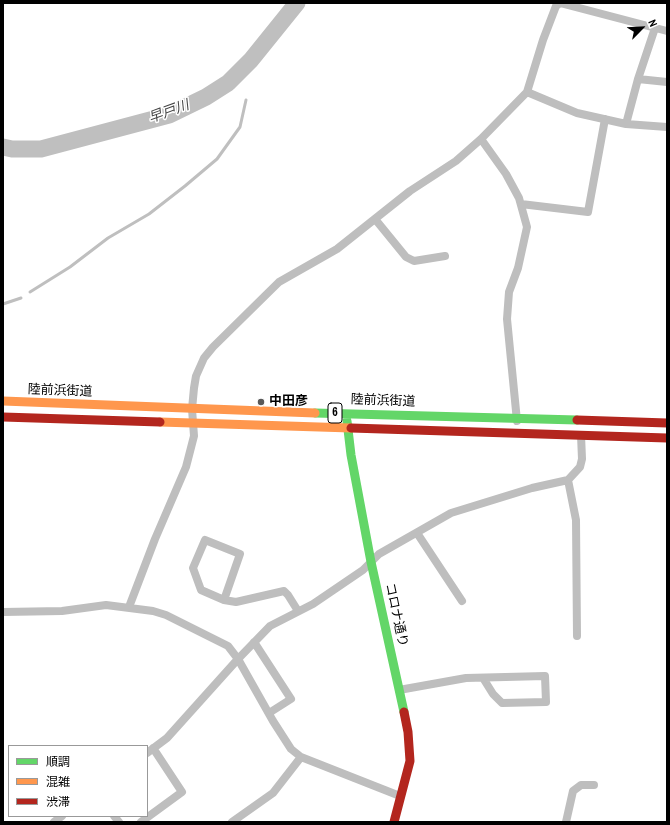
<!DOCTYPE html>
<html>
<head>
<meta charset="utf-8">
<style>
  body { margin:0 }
  #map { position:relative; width:670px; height:825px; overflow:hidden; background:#fff; font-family:"Archivo Narrow","Noto Sans JP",sans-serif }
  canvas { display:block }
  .frame { position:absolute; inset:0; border:4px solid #000; pointer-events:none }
  .legend { position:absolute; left:8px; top:745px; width:140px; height:72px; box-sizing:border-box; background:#fff; border:1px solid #999; margin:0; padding:5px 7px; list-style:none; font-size:12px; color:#000 }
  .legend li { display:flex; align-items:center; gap:8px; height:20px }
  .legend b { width:20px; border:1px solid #999 }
  .north { position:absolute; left:622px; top:8px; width:40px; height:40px; -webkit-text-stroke:3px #fff; paint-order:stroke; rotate:66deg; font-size:11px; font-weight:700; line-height:16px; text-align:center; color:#000 }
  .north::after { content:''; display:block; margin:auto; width:14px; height:18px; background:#000; clip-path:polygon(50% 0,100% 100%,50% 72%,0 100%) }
</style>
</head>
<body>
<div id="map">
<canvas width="670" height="825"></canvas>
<div class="frame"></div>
<ul class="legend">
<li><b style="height:5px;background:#63d668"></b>順調</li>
<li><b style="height:5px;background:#ff974d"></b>混雑</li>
<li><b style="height:5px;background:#b3261e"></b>渋滞</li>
</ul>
<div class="north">N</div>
</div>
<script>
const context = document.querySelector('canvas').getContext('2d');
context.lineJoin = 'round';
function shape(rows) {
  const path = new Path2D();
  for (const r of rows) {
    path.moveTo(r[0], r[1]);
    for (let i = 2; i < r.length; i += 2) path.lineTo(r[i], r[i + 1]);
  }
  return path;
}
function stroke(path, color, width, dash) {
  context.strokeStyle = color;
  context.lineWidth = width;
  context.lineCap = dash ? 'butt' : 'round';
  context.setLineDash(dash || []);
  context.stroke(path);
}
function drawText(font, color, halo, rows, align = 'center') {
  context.font = font + ' "Archivo Narrow","Noto Sans JP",sans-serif';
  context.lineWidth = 3;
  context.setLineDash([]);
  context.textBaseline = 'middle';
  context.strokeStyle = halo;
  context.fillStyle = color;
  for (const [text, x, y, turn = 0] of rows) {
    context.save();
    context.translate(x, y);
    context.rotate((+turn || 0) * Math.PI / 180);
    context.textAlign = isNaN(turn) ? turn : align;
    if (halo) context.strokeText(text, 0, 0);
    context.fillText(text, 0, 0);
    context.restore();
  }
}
stroke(shape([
  [30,292,70,267,108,238,149,214,185,186,217,159,240,127,246,100],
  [3,304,21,298]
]), '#bfbfbf', 3);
stroke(shape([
  [3,147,12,149,41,149,169,115,206,97,228,83,251,60,297,3]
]), '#bfbfbf', 17);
stroke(shape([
  [638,79,667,82],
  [527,92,577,113,626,124,638,79,655,28],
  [626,124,667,127],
  [481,139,506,174,519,198,527,227,518,268,509,292,507,319,517,421],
  [521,204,588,212,605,119],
  [375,219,406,257,414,261,445,256],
  [568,480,576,520,577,636],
  [417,533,462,601],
  [224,600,240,554,205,540,193,568,201,590,224,600,236,602,284,591,288,595,298,611],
  [129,607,155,539,186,467,194,436,192,409,194,388,196,376,204,358,213,347,279,282,337,249,410,191,456,161,481,139,527,92,543,40,556,6,560,3,667,31],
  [3,612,62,611,106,605,153,611,166,615,228,646,238,659,273,721,291,749,301,757,400,796],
  [254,642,291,699,269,713],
  [399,690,466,678,545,676,546,702,502,703,493,694,483,678],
  [147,753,167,738,238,659,270,626,313,604,363,570,379,554,451,513,532,488,568,480,580,467,582,459,581,435],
  [114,816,119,822],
  [54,822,62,816],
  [141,822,182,792,153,748],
  [232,822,273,793,301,757],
  [566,822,573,791,581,785,594,785]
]), '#bebebe', 8);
stroke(shape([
  [315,413,577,420],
  [347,421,351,455,371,562,404,712]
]), '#63d668', 9);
stroke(shape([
  [3,401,315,413],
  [160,422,351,428]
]), '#ff974d', 9);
stroke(shape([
  [3,417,160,422],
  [577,420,667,423],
  [351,428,667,438],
  [394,822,410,761,408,732,404,712]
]), '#b3261e', 9);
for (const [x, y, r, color] of [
  [261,402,4,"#595959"]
]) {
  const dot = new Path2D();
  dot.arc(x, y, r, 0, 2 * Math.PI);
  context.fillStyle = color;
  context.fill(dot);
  stroke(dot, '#fff', 1.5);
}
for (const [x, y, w] of [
  [335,413,14]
]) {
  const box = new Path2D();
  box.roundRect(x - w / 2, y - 10, w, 20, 3);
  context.fillStyle = '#fff';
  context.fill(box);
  stroke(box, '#000', 1);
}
drawText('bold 12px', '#000', null, [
  ["6",335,413]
]);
drawText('13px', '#000', '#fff', [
  ["陸前浜街道",60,391,2],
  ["陸前浜街道",383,401,2],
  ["コロナ通り",396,615,78]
]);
drawText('bold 13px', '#000', '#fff', [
  ["中田彦",269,402]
], 'left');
drawText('italic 14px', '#444', '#fff', [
  ["早戸川",169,112,-20]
]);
</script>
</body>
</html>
